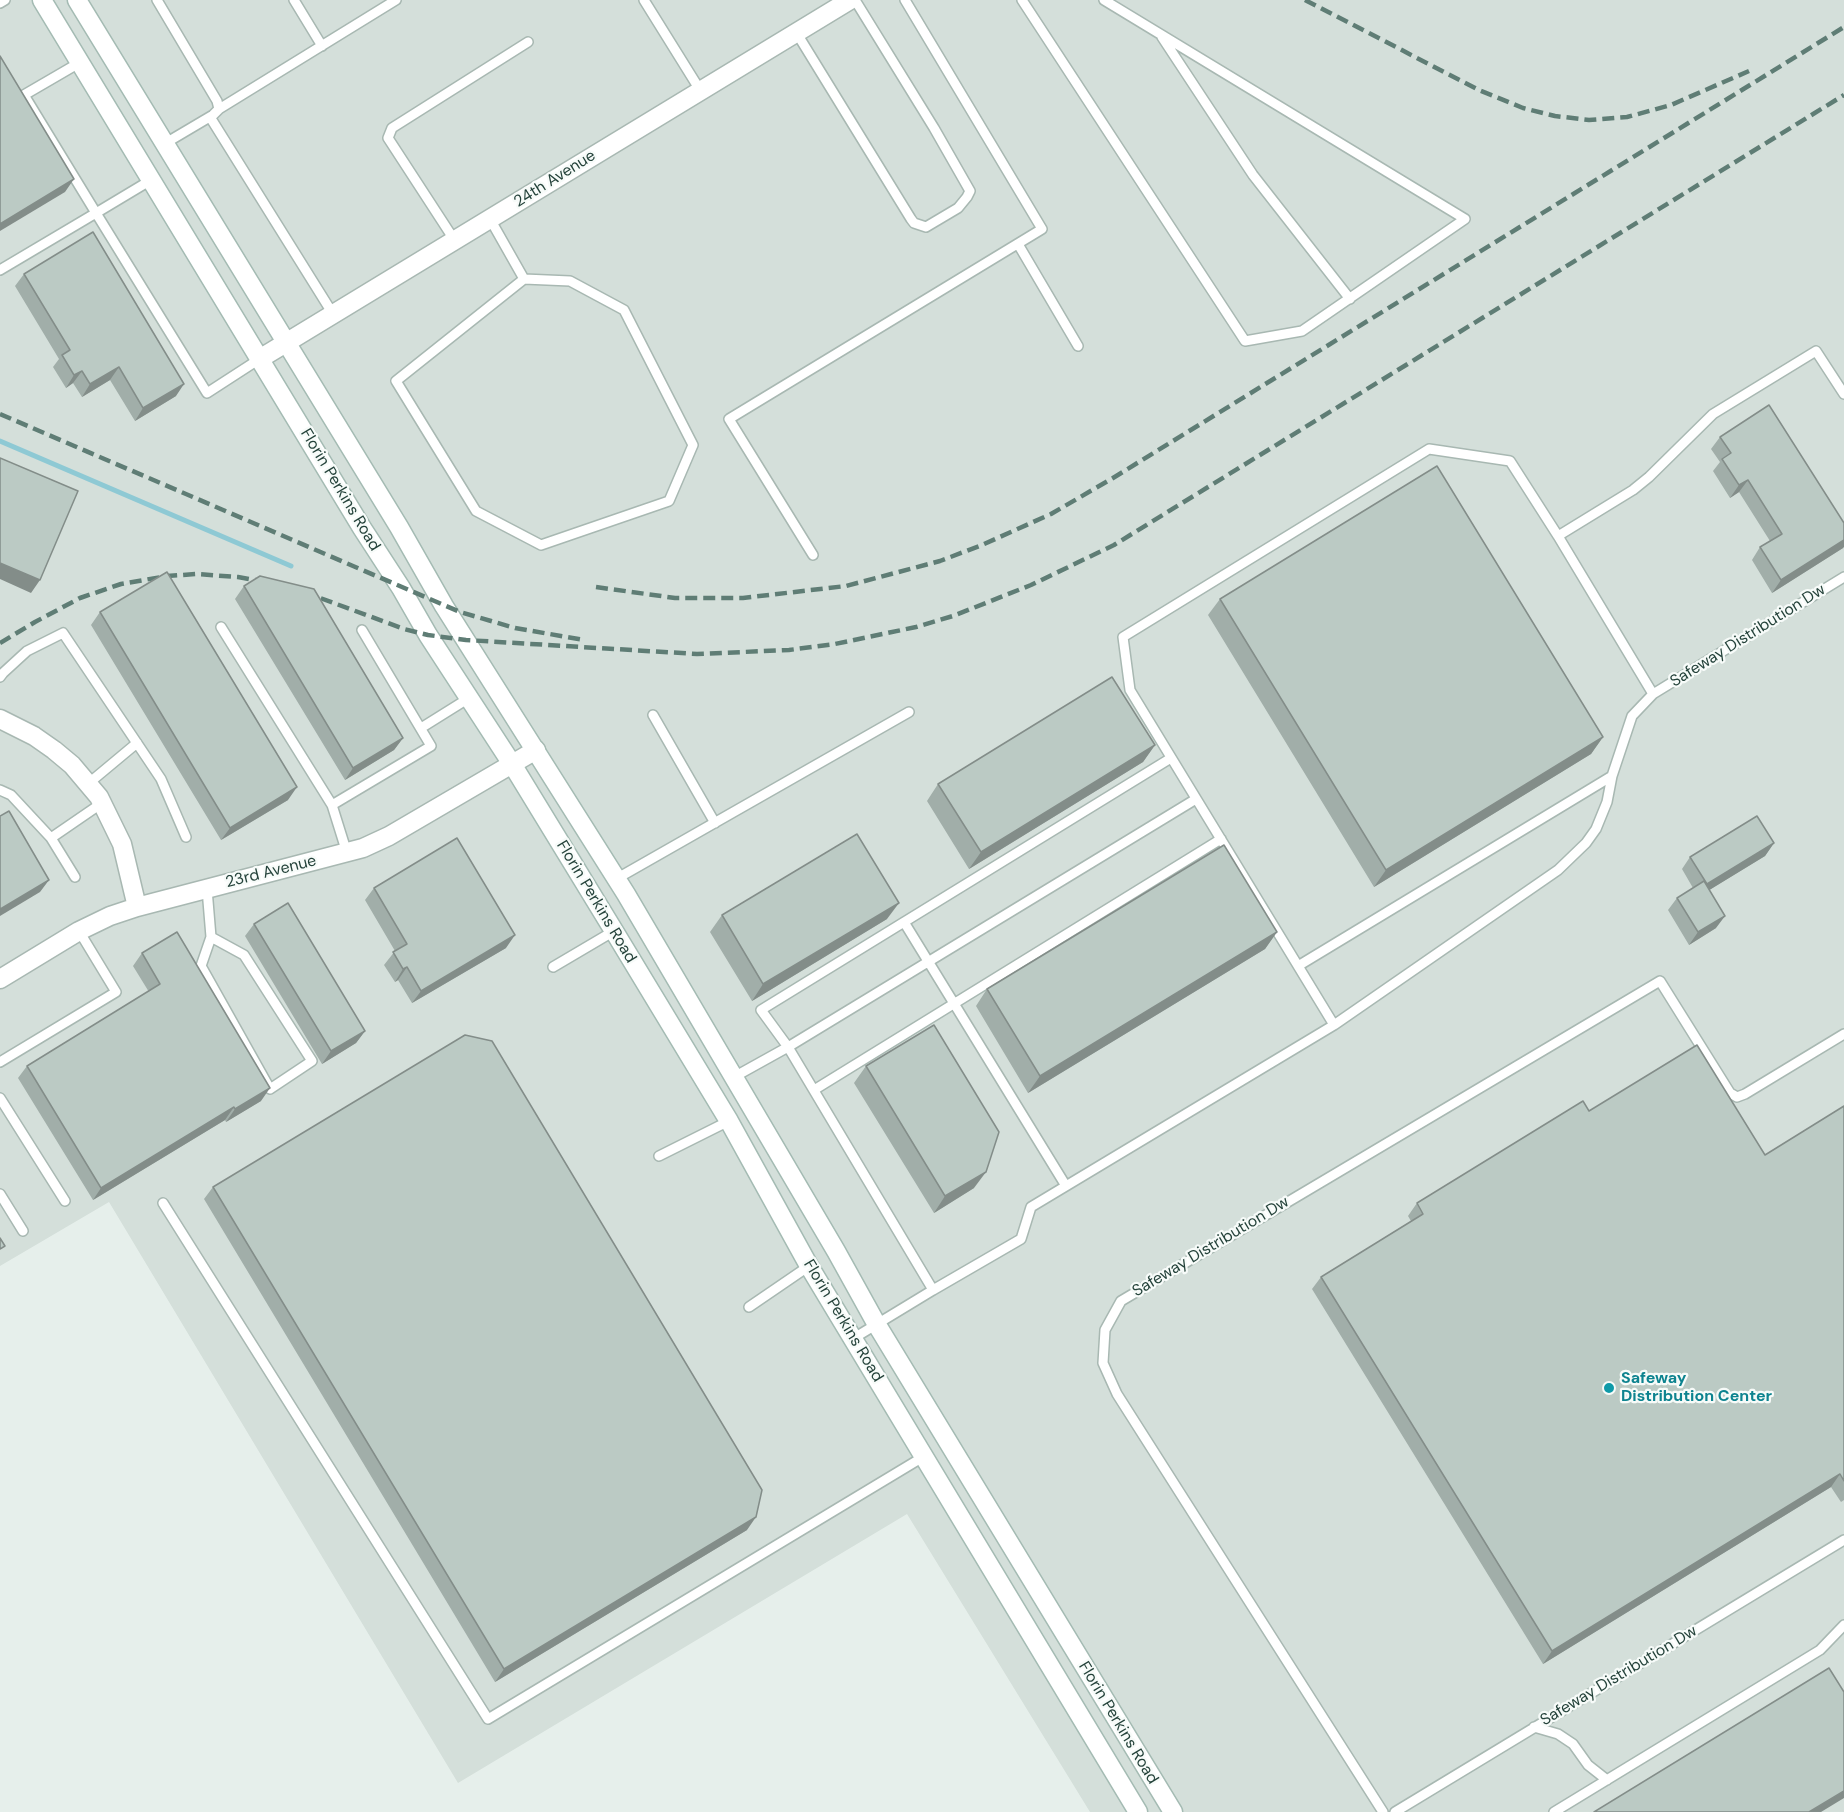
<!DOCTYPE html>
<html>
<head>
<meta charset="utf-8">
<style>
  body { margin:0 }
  canvas { display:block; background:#e6efeb }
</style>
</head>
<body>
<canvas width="1844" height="1812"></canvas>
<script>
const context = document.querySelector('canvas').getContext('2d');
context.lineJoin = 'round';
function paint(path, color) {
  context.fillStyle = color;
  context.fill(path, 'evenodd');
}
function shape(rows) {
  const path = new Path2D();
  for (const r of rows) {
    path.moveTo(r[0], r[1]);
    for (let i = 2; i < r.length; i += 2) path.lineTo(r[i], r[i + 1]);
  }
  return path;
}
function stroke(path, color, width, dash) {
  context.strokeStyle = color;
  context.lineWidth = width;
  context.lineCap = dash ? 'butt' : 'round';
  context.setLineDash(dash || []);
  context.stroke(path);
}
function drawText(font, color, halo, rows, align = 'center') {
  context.font = font + ' "DM Sans",sans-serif';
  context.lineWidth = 4.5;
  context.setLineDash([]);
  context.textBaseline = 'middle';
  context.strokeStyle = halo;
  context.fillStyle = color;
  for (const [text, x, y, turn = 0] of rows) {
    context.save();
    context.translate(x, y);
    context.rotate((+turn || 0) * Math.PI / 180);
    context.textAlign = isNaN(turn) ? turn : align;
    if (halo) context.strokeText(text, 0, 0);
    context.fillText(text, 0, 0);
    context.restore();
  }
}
paint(shape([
  [0,0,1844,0,1844,1812,1090,1812,907,1514,458,1783,109,1202,0,1266]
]), '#d4dfda');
stroke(shape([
  [0,441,291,566]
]), '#8ec9d4', 5);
const lane = shape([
  [157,0,217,101,219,109,213,115,164,144],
  [294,0,322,46],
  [644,0,700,90],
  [1022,0,1245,341,1302,331,1465,219,1104,0],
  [0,3,5,0],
  [796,32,911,219,914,223,926,227,958,208,967,197,970,191,934,128,855,0],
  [1162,37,1253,175,1350,299],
  [219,109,396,0],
  [210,117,333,314],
  [151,180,96,213,207,393,261,358],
  [490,219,524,279,570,281,624,310,693,445,669,501,541,545,476,511,396,381,524,279],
  [455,241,388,138,392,128,528,42],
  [1018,244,1078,346],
  [0,270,96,213,24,95,79,63],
  [1558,536,1633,490,1649,477,1713,414,1816,351,1844,394],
  [813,555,729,419,1042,229,905,0],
  [221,627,332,805,347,853],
  [0,677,3,673,27,651,63,633,161,779,186,837],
  [1653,694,1844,577],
  [653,715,715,823],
  [421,728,469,698],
  [1171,758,761,1010,788,1047,1196,799],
  [89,783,137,743],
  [0,790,11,795,51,838,75,877],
  [332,805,431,746,362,630],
  [51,838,102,803],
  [616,879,909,712],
  [207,889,211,937,201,966,270,1089,312,1061,244,955,211,937],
  [904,922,1066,1186],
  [1298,966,1612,776],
  [553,967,614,931],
  [0,1062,116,992,79,931],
  [734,1077,788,1047,933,1290,1021,1239,1031,1207,1334,1025,1558,870,1586,843,1596,829,1607,802,1612,776,1632,716,1653,694,1558,536,1510,461,1429,449,1123,637,1130,690,1334,1025],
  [814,1090,1221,839],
  [0,1098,65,1201],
  [659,1156,729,1121],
  [0,1194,23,1231],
  [163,1203,488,1719,923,1457],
  [749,1307,809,1266],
  [854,1338,933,1290],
  [1534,1727,1558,1734,1573,1744,1588,1765,1607,1780],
  [1383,1812,1117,1394,1103,1363,1105,1330,1121,1301,1660,981,1730,1093,1737,1097,1745,1094,1844,1034],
  [1395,1812,1844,1540],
  [1554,1812,1820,1650,1844,1625]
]);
const street = shape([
  [261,358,850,0],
  [0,719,34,736,54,750,72,765,99,797,122,844,137,907],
  [0,979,79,931,110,916,137,907,363,848,389,836,536,750]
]);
const secondary = shape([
  [42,0,362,528,401,588,428,635,512,764,614,931,729,1121,809,1266,1138,1812],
  [77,0,399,527,444,606,626,894,836,1251,877,1325,1173,1812]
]);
stroke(lane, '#a8b8b2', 12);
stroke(street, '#a8b8b2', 21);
stroke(secondary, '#a4bbb3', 21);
stroke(lane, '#fff', 9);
stroke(street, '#fff', 18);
stroke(secondary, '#fff', 18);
stroke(shape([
  [1305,0,1479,90,1523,108,1555,116,1589,120,1627,117,1671,105,1749,71],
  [0,414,460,612,515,628,584,640],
  [596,587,675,598,743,598,846,586,940,561,982,545,1051,514,1113,478,1844,27],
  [304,592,404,629,428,635,466,640,697,654,789,650,835,644,916,627,953,616,1031,585,1114,545,1844,95],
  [0,643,35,622,80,598,121,584,167,576,196,574,238,577,272,583]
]), '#5f7d75', 4.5, [12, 6]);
paint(shape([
  [24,274,176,396,135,421,110,380,82,397,73,383,66,388,53,367,59,359,15,286],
  [1720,437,1843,548,1772,593,1752,560,1760,547,1770,541,1739,492,1730,498,1713,471,1720,462,1711,449],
  [244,586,403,738,394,750,345,780,235,599],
  [1220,599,1603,737,1591,754,1374,887,1208,615],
  [100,612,288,800,221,840,91,625],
  [1155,745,1143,762,969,869,927,801,938,784],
  [1774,843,1765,856,1709,890,1716,928,1689,945,1668,910,1677,898,1693,888,1682,869,1690,857],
  [374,888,506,948,412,1003,398,980,395,982,384,965,395,951,365,900],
  [722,915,887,919,752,1001,710,932],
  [254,924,365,1031,356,1043,322,1064,245,936],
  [1277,932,1265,949,1028,1093,976,1006,987,989],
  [142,953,261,1101,226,1122,225,1120,93,1200,18,1078,27,1066,149,992,133,966],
  [866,1066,974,1188,934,1213,854,1083],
  [1844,1106,1844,1500,1841,1502,1831,1487,1543,1664,1312,1289,1321,1277,1411,1221,1408,1216,1417,1203,1589,1111,1765,1155],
  [213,1187,747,1530,495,1682,204,1199]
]), '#a1aea9');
paint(shape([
  [74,179,65,192,0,231,0,224],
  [119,367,110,380,82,397,90,384],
  [82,371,73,383,66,388,74,375],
  [184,384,176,396,135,421,143,408],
  [1748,480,1739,492,1730,498,1739,485],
  [1844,540,1844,547,1843,548,1772,593,1781,580],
  [0,563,40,580,31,593,0,579],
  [1603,737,1591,754,1374,887,1386,870],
  [403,738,394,750,345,780,353,768],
  [1155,745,1143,762,969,869,981,852],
  [297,787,288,800,221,840,230,828],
  [1774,843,1765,856,1698,897,1707,884],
  [49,880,40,892,0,916,0,909],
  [899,903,887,919,752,1001,763,984],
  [1725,916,1716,928,1689,945,1698,932],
  [1277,932,1265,949,1028,1093,1040,1076],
  [515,935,506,948,412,1003,421,991],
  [407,967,398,980,395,982,403,969],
  [365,1031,356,1043,322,1064,331,1051],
  [270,1088,261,1101,226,1122,235,1109],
  [234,1107,225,1120,93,1200,101,1188],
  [986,1172,974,1188,934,1213,945,1196],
  [1840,1474,1831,1487,1543,1664,1552,1651],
  [756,1517,747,1530,495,1682,504,1669],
  [1844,1791,1844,1798,1821,1812,1809,1812]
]), '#838d89');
const building = shape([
  [0,56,74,179,0,224,0,56],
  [93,232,184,384,143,408,119,367,90,384,82,371,74,375,62,355,70,350,24,274,93,232],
  [1769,405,1844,523,1844,540,1781,580,1760,547,1782,534,1748,480,1739,485,1722,459,1731,453,1720,437,1769,405],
  [0,458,78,491,40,580,0,563,0,458],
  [1437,466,1603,737,1386,870,1220,599,1437,466],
  [167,572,297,787,230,828,100,612,167,572],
  [260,576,314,589,403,738,353,768,244,586,260,576],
  [1112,677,1155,745,981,852,938,784,1112,677],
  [9,811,49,880,0,909,0,816,9,811],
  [1757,816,1774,843,1707,884,1690,857,1757,816],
  [857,834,899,903,763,984,722,915,857,834],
  [457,838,515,935,421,991,407,967,403,969,393,952,407,944,374,888,457,838],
  [1224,845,1277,932,1040,1076,987,989,1224,845],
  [1704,881,1725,916,1698,932,1677,898,1704,881],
  [288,903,365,1031,331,1051,254,924,288,903],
  [177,932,270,1088,235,1109,234,1107,101,1188,27,1066,160,984,142,953,177,932],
  [934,1025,999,1132,986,1172,945,1196,866,1066,934,1025],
  [465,1035,492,1041,762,1490,756,1517,504,1669,213,1187,465,1035],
  [1697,1045,1765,1155,1844,1106,1844,1481,1840,1474,1552,1651,1321,1277,1423,1214,1417,1203,1583,1101,1589,1111,1697,1045],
  [0,1238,5,1246,0,1249,0,1238],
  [1829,1668,1844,1692,1844,1791,1809,1812,1594,1812,1829,1668]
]);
paint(building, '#bbcac4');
stroke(building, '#838d89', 1.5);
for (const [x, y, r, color] of [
  [1609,1388,6,"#0f9aa8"]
]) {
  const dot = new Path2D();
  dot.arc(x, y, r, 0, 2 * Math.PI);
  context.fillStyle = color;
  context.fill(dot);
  stroke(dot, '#f7fbf9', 2);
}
drawText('16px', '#24423a', '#f7fbf9', [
  ["24th Avenue",555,179,-32],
  ["Florin Perkins Road",340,490,59],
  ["Safeway Distribution Dw",1748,636,-32],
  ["23rd Avenue",271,872,-14],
  ["Florin Perkins Road",596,902,59],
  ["Safeway Distribution Dw",1211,1247,-31],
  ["Florin Perkins Road",843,1321,59],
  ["Safeway Distribution Dw",1619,1676,-31],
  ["Florin Perkins Road",1118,1723,59]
]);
drawText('bold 16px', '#0d838f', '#f7fbf9', [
  ["Safeway",1621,1379],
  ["Distribution Center",1621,1397]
], 'left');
</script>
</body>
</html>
